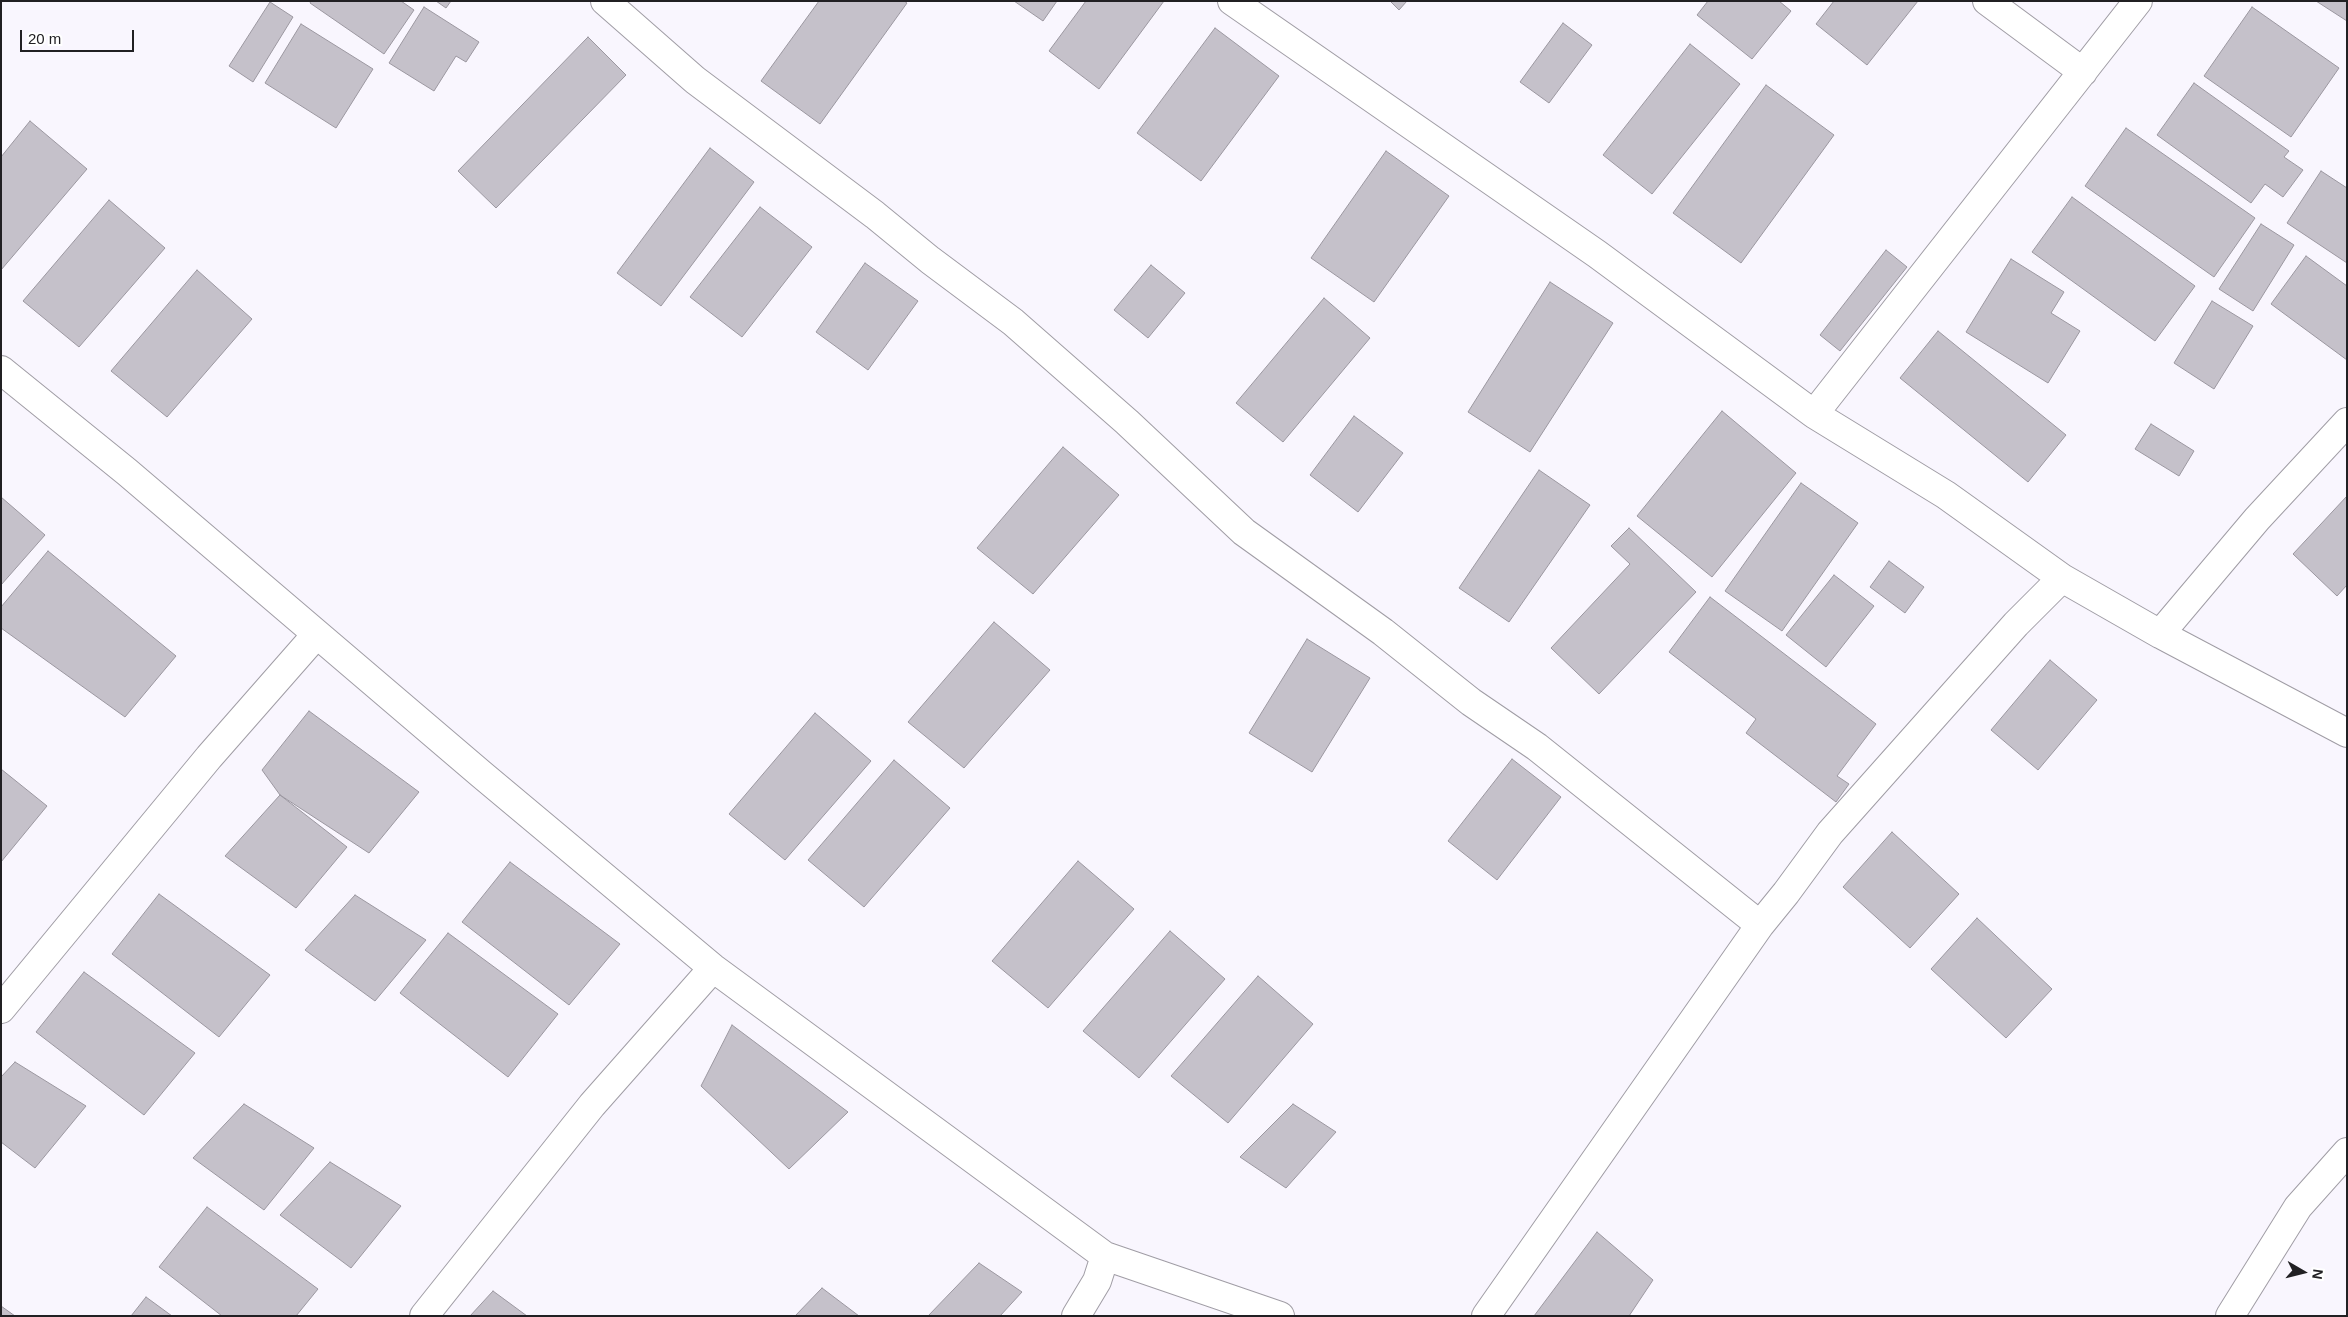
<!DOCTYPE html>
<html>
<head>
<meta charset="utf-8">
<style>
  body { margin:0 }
  #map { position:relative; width:2348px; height:1317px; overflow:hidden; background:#f9f6fe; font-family:Helvetica,sans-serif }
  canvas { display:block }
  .frame { position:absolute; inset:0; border:2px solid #212023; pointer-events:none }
  .north { position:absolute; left:2278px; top:1247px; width:50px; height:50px; -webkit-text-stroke:4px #fff; paint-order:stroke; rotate:98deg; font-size:14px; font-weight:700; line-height:20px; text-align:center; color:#212023 }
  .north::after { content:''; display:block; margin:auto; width:18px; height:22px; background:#212023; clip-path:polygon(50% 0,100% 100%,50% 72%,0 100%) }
  .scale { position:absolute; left:20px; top:30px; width:114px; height:22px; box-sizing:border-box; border:2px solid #212023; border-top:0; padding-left:6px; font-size:15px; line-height:18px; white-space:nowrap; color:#212023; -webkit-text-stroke:4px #fff; paint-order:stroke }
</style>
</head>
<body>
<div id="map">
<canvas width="2348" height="1317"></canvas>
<div class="frame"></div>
<div class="north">N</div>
<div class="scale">20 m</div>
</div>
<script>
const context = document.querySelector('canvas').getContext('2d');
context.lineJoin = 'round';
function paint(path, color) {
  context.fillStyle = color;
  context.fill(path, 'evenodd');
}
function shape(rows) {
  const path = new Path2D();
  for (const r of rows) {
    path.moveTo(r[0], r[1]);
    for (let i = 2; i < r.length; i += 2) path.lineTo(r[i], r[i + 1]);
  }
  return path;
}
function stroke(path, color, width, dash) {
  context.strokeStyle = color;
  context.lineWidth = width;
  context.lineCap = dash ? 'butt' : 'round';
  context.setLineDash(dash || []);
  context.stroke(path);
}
const building = shape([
  [311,1,401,1,414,10,384,54,310,3,311,1],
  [436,1,451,1,446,8,436,1],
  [819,1,904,1,907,3,820,124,761,81,819,1],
  [1014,1,1057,1,1043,21,1014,1],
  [1086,1,1164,1,1099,89,1049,51,1086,1],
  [1390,1,1407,1,1399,10,1390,1],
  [1708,1,1779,1,1791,11,1752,59,1697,15,1708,1],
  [1834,1,1918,1,1867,65,1816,24,1834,1],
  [2316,1,2347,1,2347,21,2316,1],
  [270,2,293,17,253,82,229,66,270,2],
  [424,7,479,42,466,62,456,56,434,91,389,63,424,7],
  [2252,7,2339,68,2291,137,2204,76,2252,7],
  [1563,23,1592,45,1549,103,1520,82,1563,23],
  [301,24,373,69,336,128,265,83,301,24],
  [1215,28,1279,76,1201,181,1137,133,1215,28],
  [588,37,626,75,496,208,458,171,588,37],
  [1690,44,1740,84,1652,194,1603,155,1690,44],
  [2194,83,2289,151,2284,157,2303,170,2283,197,2265,184,2251,203,2157,135,2194,83],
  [1766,85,1834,135,1741,263,1673,213,1766,85],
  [30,121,87,169,1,270,1,157,30,121],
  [2126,128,2255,218,2214,277,2085,186,2126,128],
  [710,148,754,182,661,306,617,273,710,148],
  [1386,151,1449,196,1374,302,1311,258,1386,151],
  [2321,171,2347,188,2347,263,2287,223,2321,171],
  [2072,197,2195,286,2155,341,2032,252,2072,197],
  [109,200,165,248,79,347,23,301,109,200],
  [760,207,812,247,742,337,690,297,760,207],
  [2261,224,2294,245,2253,311,2219,289,2261,224],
  [1886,250,1907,267,1840,351,1820,335,1886,250],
  [2306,256,2347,286,2347,360,2271,304,2306,256],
  [2011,259,2064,292,2051,313,2080,331,2048,383,1966,332,2011,259],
  [865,263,918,301,868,370,816,332,865,263],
  [1151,265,1185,293,1148,338,1114,310,1151,265],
  [197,270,252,319,167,417,111,371,197,270],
  [1550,282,1613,323,1530,452,1468,412,1550,282],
  [1324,298,1370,338,1283,442,1236,403,1324,298],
  [2212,301,2253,326,2214,389,2174,363,2212,301],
  [1938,331,2066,435,2028,482,1900,378,1938,331],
  [1722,411,1796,473,1712,577,1637,516,1722,411],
  [1354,416,1403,453,1358,512,1310,475,1354,416],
  [2151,424,2194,451,2179,476,2135,449,2151,424],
  [1063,447,1119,495,1033,594,977,548,1063,447],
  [1539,470,1590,505,1509,622,1459,588,1539,470],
  [1801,483,1858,523,1782,631,1725,591,1801,483],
  [2347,496,2347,585,2337,596,2293,554,2347,496],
  [1,497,45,535,1,585,1,497],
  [1629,528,1696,592,1599,694,1551,648,1630,564,1611,546,1629,528],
  [48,551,176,656,125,717,1,628,1,607,48,551],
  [1889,561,1924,587,1905,613,1870,587,1889,561],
  [1834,575,1874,606,1826,667,1786,635,1834,575],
  [1710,597,1876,724,1837,776,1849,784,1836,802,1746,733,1756,719,1669,652,1710,597],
  [994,622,1050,670,964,768,908,722,994,622],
  [1307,639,1370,678,1312,772,1249,733,1307,639],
  [2050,660,2097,700,2038,770,1991,730,2050,660],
  [309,711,419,792,369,853,280,795,262,770,309,711],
  [815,713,871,761,785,860,729,814,815,713],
  [1512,759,1561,797,1497,880,1448,841,1512,759],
  [894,760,950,808,864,907,808,860,894,760],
  [1,769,47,806,1,862,1,769],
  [280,795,347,847,296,908,225,856,280,795],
  [1892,832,1959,894,1910,948,1843,887,1892,832],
  [1078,861,1134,909,1048,1008,992,961,1078,861],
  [510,862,620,944,569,1005,462,922,510,862],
  [159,894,270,975,219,1037,112,954,159,894],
  [355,895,426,940,375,1001,305,950,355,895],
  [1977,918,2052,989,2006,1038,1931,969,1977,918],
  [1170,931,1225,979,1139,1078,1083,1031,1170,931],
  [448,933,558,1014,508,1077,400,993,448,933],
  [84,972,195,1053,144,1115,36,1032,84,972],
  [1258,976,1313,1024,1228,1123,1171,1076,1258,976],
  [732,1025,848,1112,789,1169,701,1086,732,1025],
  [15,1062,86,1106,35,1168,1,1142,1,1077,15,1062],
  [244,1104,314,1148,264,1210,193,1158,244,1104],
  [1293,1104,1336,1132,1286,1188,1240,1157,1293,1104],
  [330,1162,401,1206,351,1268,280,1215,330,1162],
  [207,1207,318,1289,296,1316,222,1316,159,1267,207,1207],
  [1597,1232,1653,1280,1629,1316,1534,1316,1597,1232],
  [979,1263,1022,1292,1000,1316,928,1316,979,1263],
  [822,1288,859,1316,795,1316,822,1288],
  [493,1291,527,1316,470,1316,493,1291],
  [146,1297,172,1316,131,1316,146,1297],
  [1,1306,15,1316,1,1316,1,1306]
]);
paint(building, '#c5c1ca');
stroke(building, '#9b97a0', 1);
const minor = shape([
  [605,1,695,80,875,215,930,260,1013,322,1127,422,1244,532,1383,632,1471,702,1537,747,1760,925],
  [1232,1,1597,254,1814,414,1946,495,2062,578,2160,634,2347,733],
  [1987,1,2083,72],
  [1,370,127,472,481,774,713,968,1105,1256,1280,1316],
  [1814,414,2138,1],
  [2160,634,2257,519,2347,422],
  [1,1009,209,757,316,635],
  [424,1316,592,1105,713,968],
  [1076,1316,1097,1281,1105,1256],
  [1486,1316,1760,925,1786,893,1830,833,2016,624,2062,578],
  [2230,1316,2298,1207,2347,1152]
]);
stroke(minor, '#a09da5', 30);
stroke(minor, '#fff', 28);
</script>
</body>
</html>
